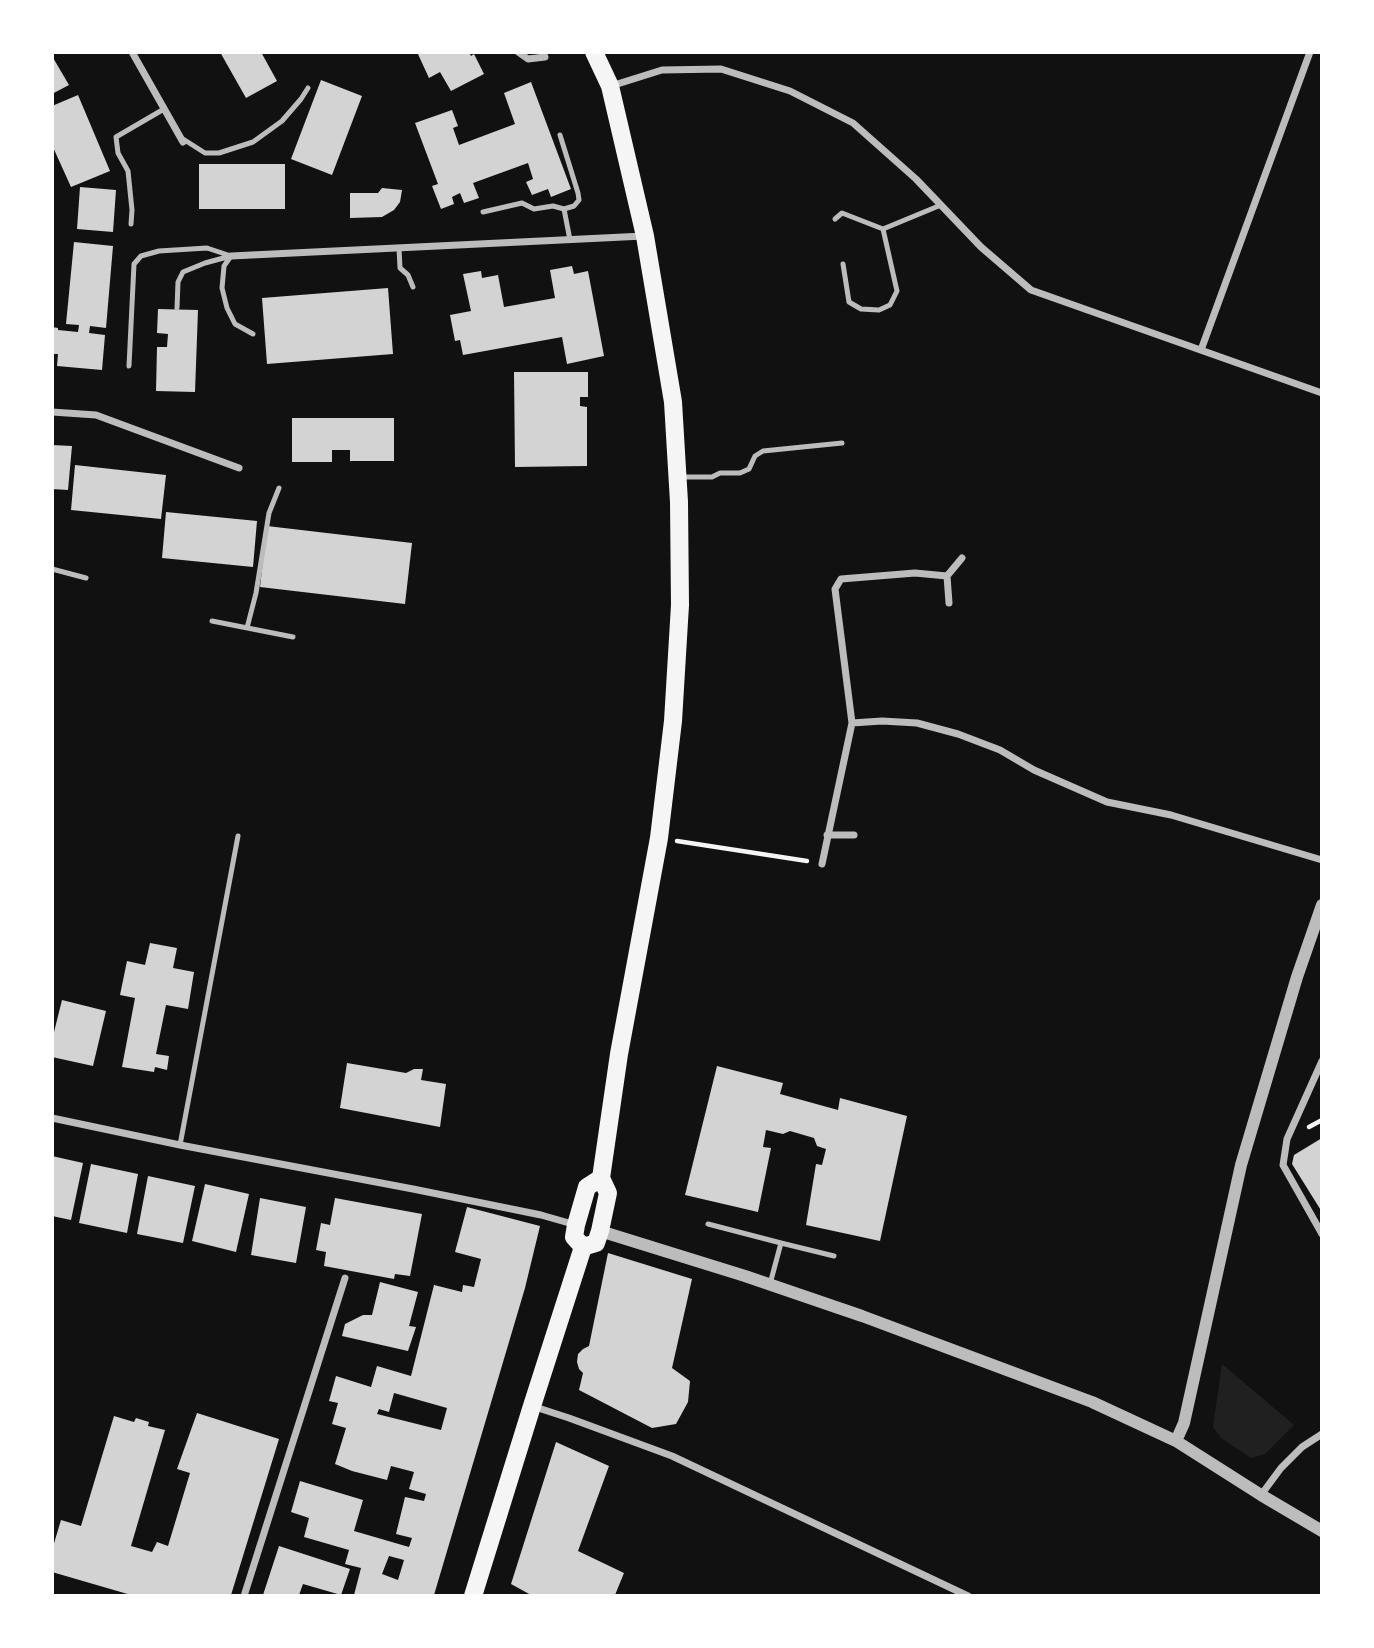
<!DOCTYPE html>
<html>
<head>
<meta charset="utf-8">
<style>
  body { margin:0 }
  #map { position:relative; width:1374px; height:1648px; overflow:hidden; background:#111; font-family:Ubuntu,sans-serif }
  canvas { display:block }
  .frame { position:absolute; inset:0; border:54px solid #fff; pointer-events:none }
</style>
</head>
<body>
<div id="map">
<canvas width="1374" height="1648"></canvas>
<div class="frame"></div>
</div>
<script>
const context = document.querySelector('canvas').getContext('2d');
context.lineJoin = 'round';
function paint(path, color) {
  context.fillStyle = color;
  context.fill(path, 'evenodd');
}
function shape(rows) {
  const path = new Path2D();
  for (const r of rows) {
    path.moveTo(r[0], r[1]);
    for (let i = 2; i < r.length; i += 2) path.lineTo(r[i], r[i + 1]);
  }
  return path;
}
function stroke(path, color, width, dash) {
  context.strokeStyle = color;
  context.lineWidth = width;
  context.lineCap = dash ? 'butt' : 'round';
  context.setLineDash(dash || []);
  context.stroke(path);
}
paint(shape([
  [1222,1364,1294,1425,1265,1454,1251,1458,1221,1438,1213,1427]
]), '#202020');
paint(shape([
  [220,52,261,52,277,81,246,98],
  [417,52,469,52,471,56,474,54,484,74,451,91,440,72,429,78],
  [52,56,69,85,52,94],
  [321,80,362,96,332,175,291,159],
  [531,82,571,189,551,197,548,189,532,195,526,182,533,179,528,163,473,183,479,198,464,203,460,193,452,197,454,204,441,209,432,186,438,184,415,123,452,110,458,126,453,128,459,145,515,124,504,93],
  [78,95,110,171,71,187,52,145,52,106],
  [199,164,285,164,285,209,199,209],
  [80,187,116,190,113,232,77,229],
  [382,188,402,190,400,202,394,210,382,217,350,218,350,193,378,193],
  [74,242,113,246,106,328,90,326,89,333,105,335,102,370,57,366,58,354,52,354,52,327,58,328,58,330,78,332,79,325,66,324],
  [572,266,574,274,588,271,604,356,567,364,562,337,463,355,460,340,455,341,450,315,471,311,463,274,481,271,482,278,498,275,504,307,555,298,550,270],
  [388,288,393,354,267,364,262,298],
  [158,309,198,310,195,392,156,391,157,347,167,347,168,334,157,333],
  [514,372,588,372,588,397,580,397,580,406,587,407,587,466,515,467],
  [292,418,394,418,394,461,350,461,350,450,332,450,332,462,292,462],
  [52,445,72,446,68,490,52,489],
  [75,465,166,475,161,519,71,510],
  [166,512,257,521,253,567,162,558],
  [267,526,412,543,405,604,260,587],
  [150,943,177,948,173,968,194,972,188,1009,166,1005,156,1054,169,1056,167,1070,155,1067,154,1072,122,1067,135,998,120,995,127,961,145,965],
  [62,1000,106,1011,93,1066,52,1057,52,1040],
  [347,1063,406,1073,414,1069,423,1069,421,1080,446,1084,440,1127,340,1108],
  [717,1066,783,1083,780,1094,838,1110,840,1098,907,1116,880,1241,806,1225,816,1164,822,1165,826,1149,817,1146,814,1138,790,1131,783,1134,766,1130,763,1147,771,1148,758,1212,685,1195],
  [1322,1138,1322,1212,1292,1164,1294,1155],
  [52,1156,83,1163,71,1220,52,1216],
  [91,1164,138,1174,127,1233,79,1223],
  [148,1176,195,1186,183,1243,137,1234],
  [205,1184,249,1194,236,1252,192,1241],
  [260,1198,306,1207,296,1263,251,1255],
  [335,1198,422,1214,410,1276,395,1274,394,1279,324,1266,326,1252,316,1250,321,1223,330,1225],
  [467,1207,540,1226,525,1288,434,1595,354,1595,361,1568,345,1564,349,1550,304,1537,309,1518,291,1512,300,1481,363,1500,354,1531,409,1547,412,1538,396,1534,405,1497,424,1501,426,1494,409,1489,414,1472,391,1466,387,1480,352,1471,335,1464,346,1428,332,1424,338,1403,329,1401,336,1376,371,1387,377,1366,411,1376,434,1285,462,1292,463,1285,474,1287,481,1259,455,1252],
  [394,1393,447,1408,441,1430,377,1414,379,1409,389,1412],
  [389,1556,404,1560,398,1580,382,1574],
  [608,1253,692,1279,672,1368,690,1381,688,1402,676,1424,652,1428,579,1390,583,1373,579,1369,577,1362,578,1354,583,1349,589,1346],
  [380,1282,418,1292,409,1326,416,1327,408,1351,342,1336,345,1324,363,1315,372,1315],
  [197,1413,279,1439,231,1595,131,1595,52,1572,52,1550,61,1520,81,1526,114,1416,134,1422,136,1418,149,1422,148,1426,165,1430,131,1546,152,1552,157,1542,168,1546,190,1473,177,1469],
  [556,1442,609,1466,578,1551,624,1573,615,1595,531,1595,511,1584],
  [279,1546,350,1569,341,1595,303,1584,299,1595,263,1595]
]), '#d3d3d3');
stroke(shape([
  [677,841,807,861],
  [1309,1127,1322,1120]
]), '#f5f5f5', 4.5);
stroke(shape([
  [560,135,578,193,579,200,574,206,564,209,570,240],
  [183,139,205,153,219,153,253,142,282,121,301,99,308,88],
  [483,212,522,203,534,209,553,206,564,209],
  [835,219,842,213,883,229,941,205],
  [131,224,132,210,128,171,118,153,116,137,164,109],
  [399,248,400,268,408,275,413,287],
  [231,256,224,266,222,288,227,308,235,324,253,334],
  [843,264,849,302,861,309,879,310,890,305,897,291,883,229],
  [177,308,178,282,183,272,205,263,231,256],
  [129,366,134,264,141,256,159,251,207,248,231,256],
  [681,477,712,477,720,473,740,473,749,469,755,456,763,451,842,443],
  [52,569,86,578],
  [212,621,293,637],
  [247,628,256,593,269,513,279,488],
  [180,1145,238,836],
  [708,1224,781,1243],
  [770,1284,781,1243,834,1256]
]), '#bcbcbc', 5);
stroke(shape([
  [132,52,183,142],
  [518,52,528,59,545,57],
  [611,86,662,70,721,69,790,91,853,123,916,179,981,247,1031,290,1322,393],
  [231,256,644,236],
  [1201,350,1310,52],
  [52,412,96,415,239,468],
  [949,603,947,576,962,558],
  [852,723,882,721,917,723,958,734,1000,750,1034,770,1107,802,1171,815,1322,860],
  [827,835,854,835],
  [822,864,852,723,835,589,841,579,915,573,947,576],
  [1322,1061,1287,1139,1283,1165,1322,1234],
  [52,1118,180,1145,413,1189,541,1215,576,1225],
  [532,1406,569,1418,672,1456,968,1596],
  [1261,1495,1281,1468,1302,1447,1322,1434],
  [244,1596,345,1278]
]), '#bcbcbc', 7);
stroke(shape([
  [600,1231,745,1276,862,1316,1092,1402,1176,1441,1261,1495,1322,1531],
  [1176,1441,1184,1423,1241,1165,1297,977,1322,905]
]), '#bcbcbc', 12);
stroke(shape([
  [583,1247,596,1243,600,1231,608,1193,601,1178,619,1054,659,838,673,721,680,605,679,502,673,402,645,236,610,86,594,52],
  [583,1247,574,1237,576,1225,587,1187,601,1178],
  [473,1596,532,1406,583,1247]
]), '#f5f5f5', 18);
</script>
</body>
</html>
